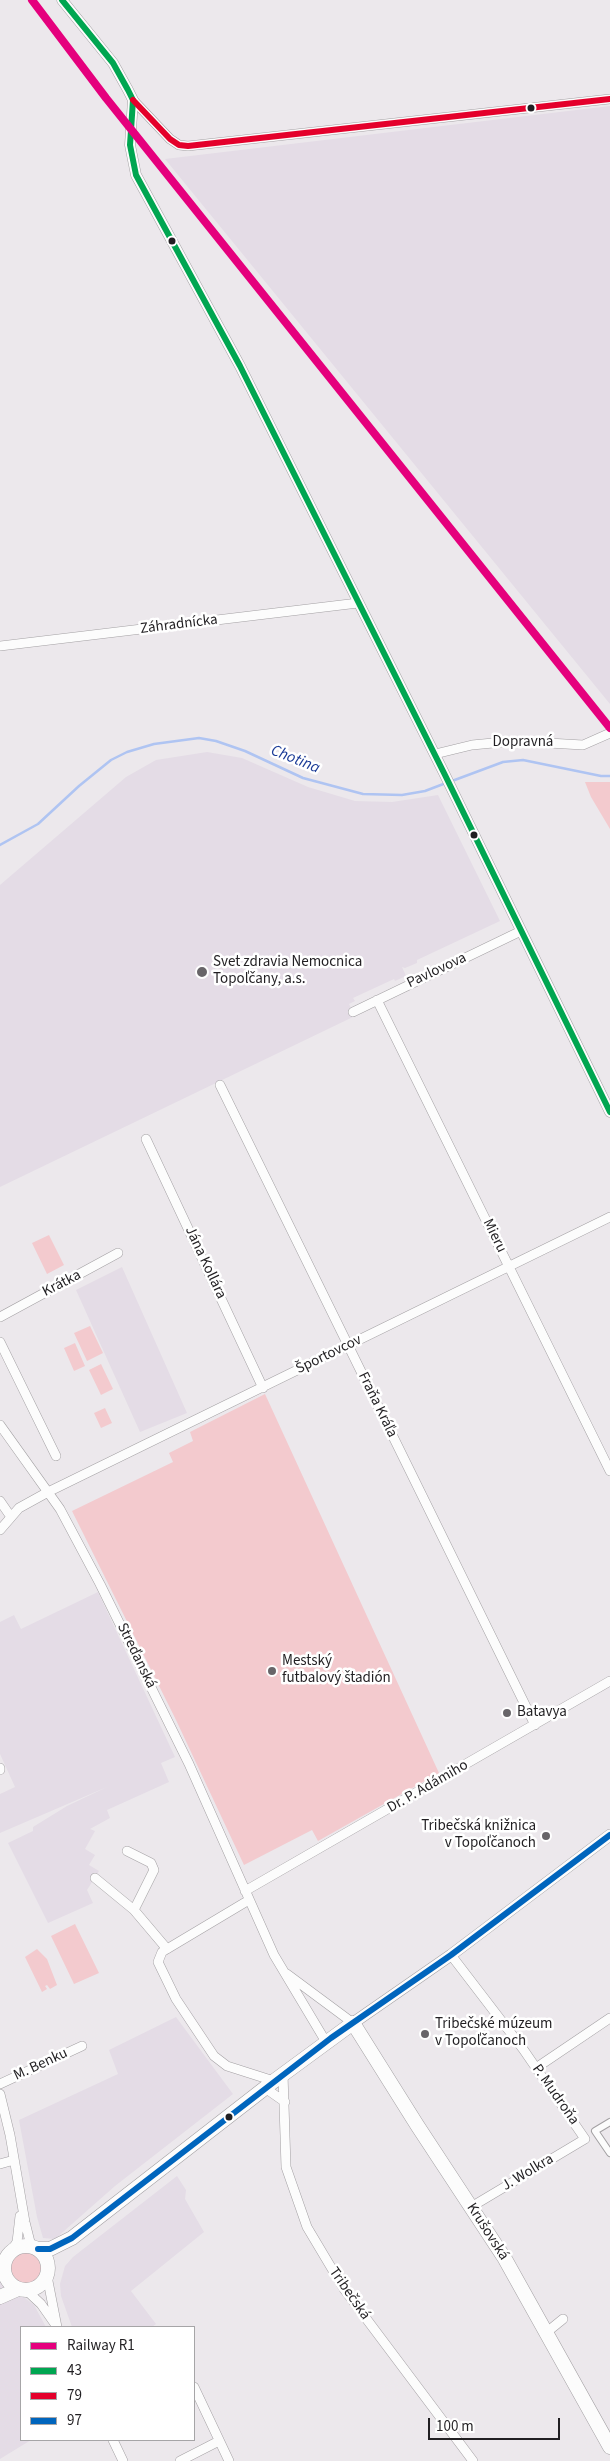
<!DOCTYPE html>
<html>
<head>
<meta charset="utf-8">
<style>
  body { margin:0 }
  #map { position:relative; width:610px; height:2461px; overflow:hidden; background:#ece8ec; font-family:"Source Sans 3",sans-serif }
  canvas { display:block }
  .legend { position:absolute; left:20px; top:2326px; width:175px; height:115px; box-sizing:border-box; background:#fff; border:1px solid #a6a5a7; margin:0; padding:6px 9px; list-style:none; font-size:15px; color:#211f22 }
  .legend li { display:flex; align-items:center; gap:10px; height:25px }
  .legend b { width:25px; border:1px solid #a6a5a7 }
  .scale { position:absolute; left:428px; top:2418px; width:132px; height:22px; box-sizing:border-box; border:2px solid #211f22; border-top:0; padding-left:6px; font-size:15px; line-height:18px; white-space:nowrap; color:#211f22; -webkit-text-stroke:4px #fff; paint-order:stroke }
</style>
</head>
<body>
<div id="map">
<canvas width="610" height="2461"></canvas>
<ul class="legend">
<li><b style="height:6px;background:#e5007d"></b>Railway R1</li>
<li><b style="height:6px;background:#00a651"></b>43</li>
<li><b style="height:6px;background:#e4002b"></b>79</li>
<li><b style="height:6px;background:#0065bd"></b>97</li>
</ul>
<div class="scale">100 m</div>
</div>
<script>
const context = document.querySelector('canvas').getContext('2d');
context.lineJoin = 'round';
function paint(path, color) {
  context.fillStyle = color;
  context.fill(path, 'evenodd');
}
function shape(rows) {
  const path = new Path2D();
  for (const r of rows) {
    if (r.length === 3) {
      path.moveTo(r[0] + r[2], r[1]);
      path.arc(r[0], r[1], r[2], 0, 2 * Math.PI);
      continue;
    }
    path.moveTo(r[0], r[1]);
    for (let i = 2; i < r.length; i += 2) path.lineTo(r[i], r[i + 1]);
  }
  return path;
}
function stroke(path, color, width, dash) {
  context.strokeStyle = color;
  context.lineWidth = width;
  context.lineCap = dash ? 'butt' : 'round';
  context.setLineDash(dash || []);
  context.stroke(path);
}
function drawText(font, color, halo, rows, align = 'center') {
  context.font = font + ' "Source Sans 3",sans-serif';
  context.lineWidth = 5;
  context.setLineDash([]);
  context.textBaseline = 'middle';
  context.strokeStyle = halo;
  context.fillStyle = color;
  for (const [text, x, y, turn = 0] of rows) {
    context.save();
    context.translate(x, y);
    context.rotate((+turn || 0) * Math.PI / 180);
    context.textAlign = isNaN(turn) ? turn : align;
    if (halo) context.strokeText(text, 0, 0);
    context.fillText(text, 0, 0);
    context.restore();
  }
}
paint(shape([
  [610,106,610,704,165,159],
  [207,752,242,758,308,787,355,801,392,802,438,795,500,921,417,960,417,963,405,968,402,967,406,976,395,981,394,979,353,998,355,1001,349,1004,355,1016,0,1187,0,885,126,777,156,760],
  [122,1267,187,1413,140,1432,76,1290],
  [98,1592,175,1757,161,1763,169,1782,107,1810,110,1818,90,1829,95,1831,85,1849,95,1855,89,1865,99,1871,87,1890,93,1903,48,1923,8,1843,33,1831,33,1827,67,1806,107,1787,0,1833,0,1794,15,1787,0,1754,0,1622,14,1615,21,1629],
  [176,2017,233,2094,115,2186,55,2239,43,2238,37,2217,19,2120,118,2074,109,2050],
  [177,2176,186,2190,185,2199,204,2232,131,2291,156,2324,152,2327,72,2327,61,2296,60,2284,65,2266,73,2257],
  [0,2270,0,2279,34,2305,46,2327,21,2327,21,2440,31,2440,0,2459]
]), '#e4dce6');
paint(shape([
  [585,782,610,782,610,829,591,797],
  [49,1235,64,1265,47,1274,32,1243],
  [90,1326,103,1353,87,1361,74,1333],
  [75,1343,85,1366,74,1371,64,1348],
  [101,1364,113,1389,101,1395,89,1370],
  [265,1394,439,1773,318,1841,312,1830,244,1865,176,1720,72,1511,173,1462,169,1453,193,1441,190,1432],
  [105,1408,112,1423,101,1428,94,1413],
  [75,1924,99,1973,74,1984,51,1936],
  [37,1949,47,1959,57,1985,50,1989,47,1985,45,1986,47,1989,42,1992,25,1957],
  [26,2268,16]
]), '#f3cace');
stroke(shape([
  [452,781,503,762,523,760,601,776,610,776],
  [0,845,38,824,79,786,111,760,127,752,154,744,199,738,216,741,245,751,303,778,363,794,402,795,425,791,446,783]
]), '#afc4f2', 2.5);
const pedestrian = shape([
  [610,2122,595,2131,610,2153]
]);
const minor = shape([
  [133,100,170,139,179,145,188,146,610,99],
  [0,646,358,603],
  [435,754,472,745,514,741,583,745,610,733],
  [377,1000,610,1471],
  [353,1012,521,931],
  [220,1085,535,1725],
  [146,1139,263,1388],
  [0,1317,118,1253],
  [0,1342,56,1456],
  [0,1425,60,1509,100,1584,189,1764,274,1955,326,2042],
  [0,1501,11,1517],
  [0,1530,19,1508,48,1492,610,1217],
  [0,1768,0,1770],
  [127,1851,151,1863,154,1870,134,1910,167,1949],
  [95,1878,134,1910],
  [245,1891,610,1681],
  [249,1900,162,1952,158,1962,176,1999,214,2056,227,2066,274,2081],
  [451,1955,523,2049,585,2139,471,2207],
  [287,1974,353,2023],
  [536,2068,610,2018],
  [283,2074,286,2167,307,2227,344,2289,473,2461],
  [0,2084,82,2046],
  [265,2088,285,2102],
  [0,2094,10,2135,25,2222,31,2246],
  [0,2164,14,2160],
  [12,2250,17,2242,20,2216],
  [47,2276,57,2327],
  [26,2290,41,2304,55,2324],
  [547,2332,563,2319],
  [194,2387,229,2461],
  [113,2440,123,2461],
  [180,2461,219,2441]
]);
const tertiary = shape([
  [62,0,113,63,128,90,133,100,130,145,136,175,240,366,444,773,610,1112]
]);
const secondary = shape([
  [353,2023,451,1955,610,1835]
]);
const primary = shape([
  [26,2268,22],
  [38,2249,50,2249,72,2238,274,2081,353,2023,417,2125,505,2259,610,2447],
  [0,2297,18,2289]
]);
stroke(pedestrian, '#a3a0a3', 8);
stroke(minor, '#a3a0a3', 10);
stroke(tertiary, '#a3a0a3', 11);
stroke(secondary, '#a3a0a3', 12);
stroke(primary, '#a3a0a3', 15);
stroke(pedestrian, '#fcfcfc', 6);
stroke(minor, '#fcfcfc', 9);
stroke(tertiary, '#fcfcfc', 10);
stroke(secondary, '#fcfcfc', 11);
stroke(primary, '#fcfcfc', 14);
stroke(shape([
  [62,0,113,63,128,90,133,100,130,145,136,175,240,366,444,773,610,1112]
]), '#00a651', 6);
stroke(shape([
  [133,100,170,139,179,145,188,146,610,99]
]), '#e4002b', 6);
stroke(shape([
  [38,2249,50,2249,72,2238,331,2038,451,1955,610,1835]
]), '#0065bd', 6);
stroke(shape([
  [32,0,106,98,610,728]
]), '#e5007d', 8);
for (const [x, y, r, color] of [
  [531,108,4.5,"#211f22"],
  [172,241,4.5,"#211f22"],
  [474,835,4.5,"#211f22"],
  [202,972,6,"#686569"],
  [272,1671,5,"#686569"],
  [507,1713,5,"#686569"],
  [546,1836,5,"#686569"],
  [425,2034,5,"#686569"],
  [229,2117,4.5,"#211f22"]
]) {
  const dot = new Path2D();
  dot.arc(x, y, r, 0, 2 * Math.PI);
  context.fillStyle = color;
  context.fill(dot);
  stroke(dot, '#fff', 2);
}
drawText('15px', '#211f22', '#fff', [
  ["Záhradnícka",179,625,-7],
  ["Dopravná",523,743],
  ["Pavlovova",437,971,-25],
  ["Mieru",494,1236,64],
  ["Jána Kollára",205,1263,65],
  ["Krátka",62,1284,-27],
  ["Športovcov",329,1355,-26],
  ["Fraňa Kráľa",377,1405,64],
  ["Streďanská",136,1656,64],
  ["Dr. P. Adámiho",428,1787,-30],
  ["M. Benku",41,2065,-25],
  ["P. Mudroňa",555,2095,55],
  ["J. Wolkra",528,2173,-31],
  ["Krušovská",487,2232,57],
  ["Tribečská",349,2294,55]
]);
drawText('15px', '#211f22', '#fff', [
  ["Svet zdravia Nemocnica",213,963],
  ["Topoľčany, a.s.",213,980],
  ["Mestský",282,1662],
  ["futbalový štadión",282,1679],
  ["Batavya",517,1713],
  ["Tribečská knižnica",536,1827,"right"],
  ["v Topoľčanoch",536,1844,"right"],
  ["Tribečské múzeum",435,2025],
  ["v Topoľčanoch",435,2042]
], 'left');
drawText('italic 16px', '#1b3b97', '#fff', [
  ["Chotina",295,760,22]
]);
</script>
</body>
</html>
